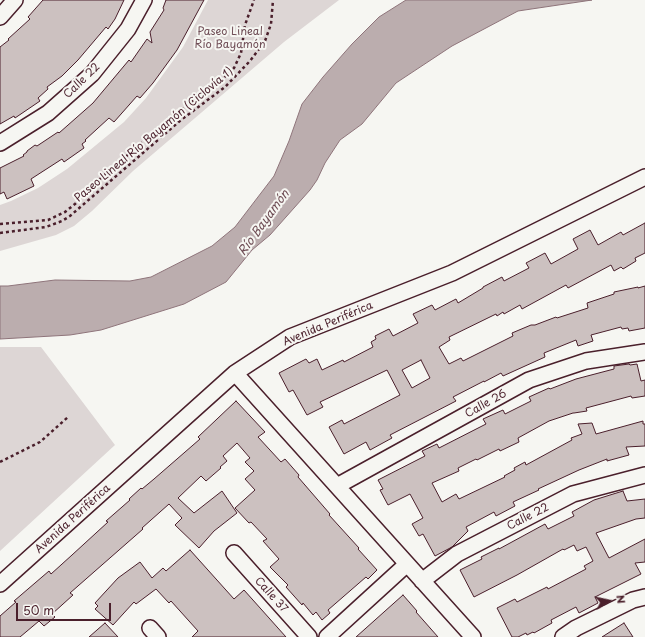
<!DOCTYPE html>
<html>
<head>
<meta charset="utf-8">
<style>
  body { margin:0 }
  #map { position:relative; width:645px; height:637px; overflow:hidden; background:#f6f6f2; font-family:"Playpen Sans",sans-serif }
  canvas { display:block }
  .north { position:absolute; left:589px; top:581px; width:40px; height:40px; -webkit-text-stroke:3px #f6f6f2; paint-order:stroke; rotate:81deg; font-size:11px; font-weight:700; line-height:16px; text-align:center; color:#4a1f2b }
  .north::after { content:''; display:block; margin:auto; width:14px; height:18px; background:#4a1f2b; clip-path:polygon(50% 0,100% 100%,50% 72%,0 100%) }
  .scale { position:absolute; left:16px; top:603px; width:95px; height:18px; box-sizing:border-box; border:2px solid #4a1f2b; border-top:0; padding-left:5px; font-size:12px; line-height:14px; white-space:nowrap; color:#4a1f2b; -webkit-text-stroke:3px #f6f6f2; paint-order:stroke }
</style>
</head>
<body>
<div id="map">
<canvas width="645" height="637"></canvas>
<div class="north">N</div>
<div class="scale">50 m</div>
</div>
<script>
const context = document.querySelector('canvas').getContext('2d');
context.lineJoin = 'round';
function paint(path, color) {
  context.fillStyle = color;
  context.fill(path, 'evenodd');
}
function shape(rows) {
  const path = new Path2D();
  for (const r of rows) {
    path.moveTo(r[0], r[1]);
    for (let i = 2; i < r.length; i += 2) path.lineTo(r[i], r[i + 1]);
  }
  return path;
}
function stroke(path, color, width, dash) {
  context.strokeStyle = color;
  context.lineWidth = width;
  context.lineCap = dash ? 'butt' : 'round';
  context.setLineDash(dash || []);
  context.stroke(path);
}
function drawText(font, color, halo, rows, align = 'center') {
  context.font = font + ' "Playpen Sans",sans-serif';
  context.lineWidth = 4;
  context.setLineDash([]);
  context.textBaseline = 'middle';
  context.strokeStyle = halo;
  context.fillStyle = color;
  for (const [text, x, y, turn = 0] of rows) {
    context.save();
    context.translate(x, y);
    context.rotate((+turn || 0) * Math.PI / 180);
    context.textAlign = isNaN(turn) ? turn : align;
    if (halo) context.strokeText(text, 0, 0);
    context.fillText(text, 0, 0);
    context.restore();
  }
}
paint(shape([
  [208,0,339,0,284,42,133,171,92,211,74,226,56,235,0,251,0,205,11,201,38,188,67,169,124,122,146,98,183,47],
  [0,347,41,347,115,445,0,551]
]), '#ddd6d5');
const water = shape([
  [406,0,592,0,518,11,452,46,396,83,362,124,340,140,325,163,317,180,310,190,270,235,252,250,226,282,184,304,101,330,70,335,0,339,0,286,8,286,55,280,130,281,151,277,212,246,235,227,274,176,289,141,302,104,323,77,352,44,379,17,406,0]
]);
paint(water, '#bbadae');
stroke(water, '#8e747a', 1);
const building = shape([
  [43,0,124,0,115,19,108,29,106,27,78,60,62,76,47,87,48,89,38,98,40,101,15,118,14,116,0,124,0,47,9,40,8,39,30,19,28,17,43,0],
  [166,0,204,0,177,50,153,83,140,98,137,96,114,122,109,118,85,140,86,141,82,144,84,148,64,162,62,159,31,179,34,186,7,199,4,192,0,194,0,168,24,156,23,155,27,152,27,151,35,145,37,146,58,132,59,133,93,103,129,60,131,62,147,39,152,43,150,32,164,10,163,8,166,0],
  [645,223,645,253,635,258,636,261,623,269,621,267,614,271,611,265,568,288,566,285,522,309,520,305,504,314,503,312,497,316,496,314,449,337,450,340,439,347,449,364,461,358,463,361,513,336,512,333,531,325,535,325,556,317,557,318,588,308,587,303,614,294,614,292,638,287,638,288,645,286,645,328,629,331,628,328,622,329,621,327,591,335,593,341,578,346,576,340,544,353,545,357,503,376,501,373,484,382,484,381,453,397,456,401,390,435,392,438,370,450,366,442,344,454,329,427,342,420,344,424,400,395,387,370,320,402,323,407,307,415,293,390,289,392,279,373,306,359,309,363,317,359,322,370,343,360,344,362,373,347,371,342,376,339,375,336,389,329,393,336,418,323,413,314,432,305,435,310,456,299,458,303,483,288,483,287,502,277,504,281,529,268,526,263,545,253,551,264,578,249,573,239,590,230,598,245,621,232,623,235,645,223],
  [421,360,430,378,412,388,402,370,421,360],
  [629,364,630,365,637,364,641,381,645,380,645,396,632,398,631,396,586,408,587,411,574,413,573,413,549,421,518,438,519,442,500,451,499,449,477,460,476,459,458,468,459,471,432,483,442,502,456,494,459,499,505,477,504,476,515,470,514,468,525,462,526,465,572,440,571,438,582,434,578,424,592,423,596,434,643,421,643,424,645,424,645,446,626,447,629,455,607,461,607,459,579,470,538,489,539,490,513,502,515,506,496,516,494,512,466,527,468,531,452,547,435,556,423,534,419,536,412,524,423,518,410,494,388,505,380,490,383,489,378,480,425,456,422,451,437,444,439,448,486,424,483,419,503,410,505,414,531,401,529,397,549,388,550,389,576,379,614,369,614,366,629,364],
  [236,401,265,432,258,437,281,462,285,459,299,475,298,477,330,514,329,515,359,548,358,549,377,570,368,579,366,577,328,610,330,613,322,620,316,612,313,615,303,603,302,605,286,587,288,585,270,567,279,559,263,541,267,539,251,522,249,523,235,508,255,490,245,479,254,471,245,462,250,458,237,443,223,456,227,461,220,467,221,468,206,481,201,476,178,498,194,513,222,491,237,513,214,531,199,548,175,525,182,518,169,504,142,528,143,529,70,593,73,595,52,614,55,617,44,626,39,621,20,637,0,637,0,616,16,602,14,601,49,571,51,574,72,555,108,522,106,521,130,500,129,499,141,488,142,489,154,479,200,439,198,437,236,401],
  [623,491,627,501,645,499,645,518,636,519,596,533,609,558,645,539,645,562,635,563,641,574,595,597,598,603,579,613,576,607,551,620,552,623,534,633,533,632,527,635,526,633,518,637,512,637,497,608,515,599,517,602,547,587,548,589,586,569,584,566,593,561,586,547,577,551,574,545,564,550,563,549,517,575,474,597,460,570,482,559,481,557,499,548,499,549,545,524,548,529,574,516,572,512,594,500,623,491],
  [190,550,234,599,244,590,286,637,192,637,198,631,171,601,169,603,156,589,136,604,134,602,113,625,95,609,98,606,95,603,118,578,140,562,152,578,163,568,166,571,190,550],
  [403,595,417,611,416,612,438,637,356,637,403,595],
  [105,623,118,637,89,637,105,623],
  [624,623,633,637,602,637,624,623]
]);
paint(building, '#ccc1c0');
stroke(building, '#4a1f2b', 1);
const minor = shape([
  [0,17,15,0],
  [0,143,48,113,92,74,128,29,144,0],
  [235,373,473,637],
  [337,486,529,380,586,361,645,352],
  [234,553,309,637],
  [422,581,457,554,573,494,645,475],
  [0,584,235,373,290,337,452,273,645,177],
  [150,628,158,637],
  [327,637,407,564],
  [563,637,576,628,633,600,645,597]
]);
stroke(minor, '#4a1f2b', 18);
stroke(shape([
  [0,224,48,220,65,212,75,204,102,177,172,117,227,75,234,68,241,53,245,25,254,0],
  [0,233,46,227,62,221,70,216,181,120,225,87,250,61,265,41,271,24,273,0],
  [0,462,40,442,68,417]
]), '#4a1f2b', 2.5, [3, 3]);
stroke(minor, '#f6f6f2', 15);
drawText('11px', '#6f4d56', '#f6f6f2', [
  ["Paseo Lineal",230,32],
  ["Río Bayamón",230,45]
]);
drawText('11px', '#4a1f2b', '#f6f6f2', [
  ["Calle 22",82,81,-44],
  ["Paseo Lineal Río Bayamón (Ciclovía 1)",154,135,-40],
  ["Avenida Periférica",328,324,-23],
  ["Calle 26",486,404,-29],
  ["Calle 22",528,517,-27],
  ["Avenida Periférica",73,519,-42],
  ["Calle 37",271,595,48]
]);
drawText('italic 12px', '#6c4a52', '#f6f6f2', [
  ["Río Bayamón",264,223,-54]
]);
</script>
</body>
</html>
